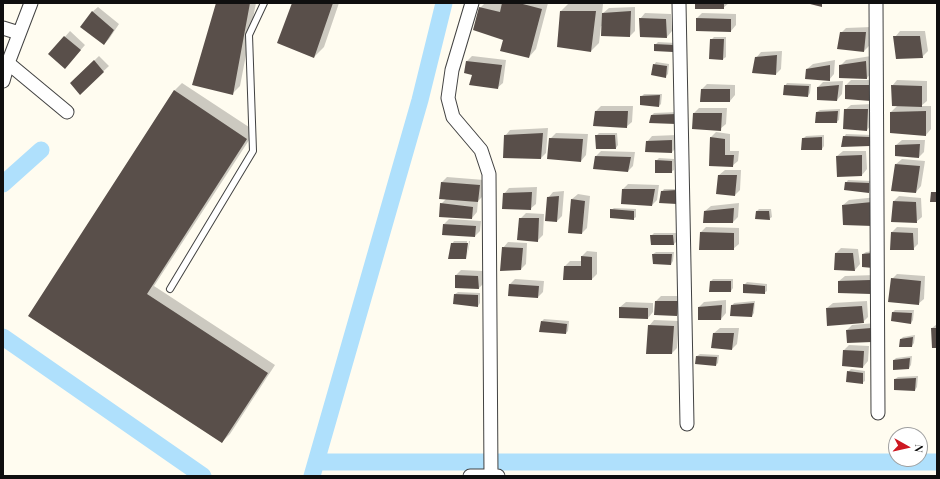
<!DOCTYPE html>
<html>
<head>
<meta charset="utf-8">
<style>
  body { margin:0 }
  #map { position:relative; width:940px; height:479px; overflow:hidden; background:#fffcf0; font-family:"Playfair Display",serif }
  canvas { display:block }
  .frame { position:absolute; inset:0; border:4px solid #0f0f0f; pointer-events:none }
  .north { position:absolute; left:888px; top:427px; width:40px; height:40px; box-sizing:border-box; background:#fff; border:1px solid #9f9f9f; border-radius:50%; rotate:98deg; font-size:11px; font-weight:700; line-height:16px; text-align:center; color:#0f0f0f }
  .north::after { content:''; display:block; margin:auto; width:14px; height:18px; background:#cd1822; clip-path:polygon(50% 0,100% 100%,50% 72%,0 100%) }
</style>
</head>
<body>
<div id="map">
<canvas width="940" height="479"></canvas>
<div class="frame"></div>
<div class="north">N</div>
</div>
<script>
const context = document.querySelector('canvas').getContext('2d');
context.lineJoin = 'round';
function paint(path, color) {
  context.fillStyle = color;
  context.fill(path, 'evenodd');
}
function shape(rows) {
  const path = new Path2D();
  for (const r of rows) {
    path.moveTo(r[0], r[1]);
    for (let i = 2; i < r.length; i += 2) path.lineTo(r[i], r[i + 1]);
  }
  return path;
}
function stroke(path, color, width, dash) {
  context.strokeStyle = color;
  context.lineWidth = width;
  context.lineCap = dash ? 'butt' : 'round';
  context.setLineDash(dash || []);
  context.stroke(path);
}
paint(shape([
  [217,3,256,3,240,86,232,94],
  [293,3,339,3,324,47,314,57],
  [485,3,548,3,536,49,529,57,504,40,480,8],
  [569,3,603,4,602,14,609,8,635,7,635,31,630,36,601,26,599,43,591,51,561,11],
  [696,3,729,3,723,8],
  [98,7,119,24,109,39,104,44,92,12],
  [645,13,671,14,672,31,667,37,640,19],
  [702,13,736,14,736,25,731,31,697,18],
  [871,27,869,46,864,51,841,33,846,28],
  [70,31,85,45,65,68,50,54],
  [900,31,925,31,928,51,922,57,895,37],
  [714,37,726,37,726,57,723,59,710,58,711,40],
  [658,42,676,43,675,49,673,51,655,45],
  [782,51,781,69,776,74,756,58,761,52],
  [99,56,109,66,80,93,71,83],
  [472,56,506,60,503,83,497,88,473,74,465,72,467,61],
  [871,56,872,72,867,78,840,66,846,60],
  [835,60,834,74,829,80,807,69,813,64],
  [656,62,669,64,668,74,665,77,654,65],
  [851,80,876,80,875,95,846,85],
  [897,80,927,81,927,101,921,106,931,106,931,129,926,135,891,132,891,112,898,105,892,86],
  [843,81,842,94,837,100,818,87,823,82],
  [182,83,255,131,154,286,275,365,230,434,222,442,29,316,174,91],
  [787,83,811,84,810,93,808,96,785,86],
  [707,84,735,85,735,95,730,101,702,89],
  [644,94,662,94,661,104,659,106,641,97],
  [873,104,872,124,867,130,845,110,851,105],
  [601,106,633,106,632,122,626,127,596,111],
  [699,108,727,108,726,124,720,129,694,113],
  [840,109,839,120,836,122,817,112,820,110],
  [678,112,678,120,652,115,654,113],
  [548,128,546,153,541,158,505,136,510,130],
  [716,132,730,134,730,151,739,151,738,161,732,166,710,165,711,137],
  [556,133,588,134,586,155,581,161,550,139],
  [599,133,617,133,618,145,616,148,596,136],
  [846,134,872,135,872,142,870,145,844,137],
  [677,135,677,147,672,152,647,142,652,136],
  [824,135,824,146,822,149,803,139,806,136],
  [902,140,925,140,924,152,919,157,896,155,896,145],
  [601,151,635,152,633,166,628,171,596,156],
  [843,151,866,151,867,169,862,175,837,156],
  [659,158,674,159,674,170,671,172,656,161],
  [902,159,925,161,921,186,916,192,896,164],
  [725,170,741,170,740,190,735,195,719,175],
  [447,177,484,180,483,196,478,201,477,212,472,218,441,204,446,199,442,182],
  [848,180,871,181,871,189,869,192,846,183],
  [628,184,659,185,657,200,652,205,623,189],
  [537,187,536,204,530,209,504,194,509,188],
  [664,189,679,189,679,200,662,192],
  [564,191,562,216,557,221,548,198,553,192],
  [578,194,590,196,587,228,582,233,572,199],
  [899,196,921,198,922,217,916,222,894,201],
  [877,197,878,220,843,205,849,200],
  [739,203,738,217,733,222,705,211,711,206],
  [614,208,636,209,636,217,633,219,611,210],
  [759,209,771,209,772,217,769,219,757,211],
  [526,213,544,214,543,235,537,241,520,219],
  [449,219,481,221,480,231,475,236,444,224],
  [706,227,739,228,739,244,733,249,700,249,701,232],
  [897,227,918,228,918,244,913,249,892,232],
  [654,233,676,233,676,242,674,244,651,236],
  [454,241,467,241,466,258,452,244],
  [469,241,470,241,467,257],
  [508,242,527,243,526,264,521,269,503,248],
  [841,248,858,249,860,264,855,270,836,253],
  [587,251,597,252,597,274,592,279,564,279,565,266,570,261,582,261,582,256],
  [874,251,875,265,863,254,866,252],
  [656,252,674,252,673,261,671,264,653,254],
  [461,270,483,271,484,283,479,288,456,287,456,275],
  [897,274,925,276,924,299,918,304,892,279],
  [875,275,876,287,870,293,839,281,845,276],
  [515,279,544,281,543,292,538,297,510,284],
  [713,279,733,279,733,288,731,291,711,281],
  [747,282,767,284,767,291,764,293,744,285],
  [458,292,480,293,480,303,478,306,455,294],
  [661,296,683,296,682,310,677,315,656,301],
  [726,300,726,313,721,319,699,307,704,302],
  [755,301,754,313,752,316,732,306,734,303],
  [867,301,868,317,863,322,827,308,833,303],
  [626,302,653,303,653,312,648,318,620,307],
  [895,310,914,310,913,320,911,323,893,312],
  [544,319,569,321,568,331,566,333,542,321],
  [654,320,679,321,677,348,672,353,649,326],
  [876,323,877,336,847,330,852,325],
  [937,324,937,347,932,328],
  [720,328,739,328,737,344,732,349,714,333],
  [915,335,914,343,912,346,901,339,903,337],
  [849,345,869,346,868,361,863,367,844,350],
  [700,354,719,355,718,363,716,365,697,356],
  [912,356,911,365,909,368,894,360,896,358],
  [851,369,865,371,865,381,862,383,848,372],
  [918,376,917,387,915,390,895,379,898,377]
]), '#0003');
stroke(shape([
  [3,184,41,150],
  [3,337,203,476],
  [316,462,937,462],
  [312,476,420,100,444,3]
]), '#afe0fc', 17);
paint(shape([
  [216,3,250,3,233,95,192,85],
  [292,3,333,3,314,58,277,43],
  [502,3,519,3,542,9,529,58,500,51,503,40,473,30,479,7,500,12],
  [695,3,724,3,724,9,695,9],
  [810,3,822,3,822,7,810,4],
  [92,11,114,30,104,45,80,27],
  [560,11,596,11,591,52,557,47],
  [631,11,630,37,601,36,602,13],
  [639,18,666,19,667,38,640,37],
  [696,18,731,19,731,32,696,31],
  [840,32,866,32,864,52,837,49],
  [64,36,81,50,65,69,48,54],
  [893,36,920,36,923,58,896,59],
  [710,39,724,39,723,60,709,59],
  [654,44,674,45,673,52,654,51],
  [777,55,776,75,752,73,755,57],
  [94,60,104,72,80,95,70,83],
  [466,61,502,65,498,89,469,85,472,75,464,73],
  [866,61,867,79,839,78,839,65],
  [653,64,667,66,666,78,651,75],
  [830,65,830,81,805,79,806,69],
  [784,85,809,86,808,97,783,95],
  [839,85,837,101,817,100,817,87],
  [845,85,871,85,871,101,845,99],
  [891,85,922,86,922,107,892,106],
  [701,89,730,89,730,102,700,102],
  [174,90,247,139,147,294,268,373,222,443,28,316],
  [660,95,659,107,640,105,640,96],
  [844,109,868,109,867,131,843,129],
  [595,111,628,111,627,128,593,126],
  [838,111,837,123,815,123,816,112],
  [926,111,926,136,890,133,890,112],
  [693,113,722,113,721,131,692,129],
  [676,114,676,124,649,123,651,115],
  [543,133,541,159,503,158,504,135],
  [595,135,615,135,616,149,596,149],
  [843,136,870,137,870,146,841,147],
  [710,137,725,139,725,155,734,155,733,167,709,166],
  [822,137,822,150,801,150,802,138],
  [549,138,583,139,581,162,547,159],
  [672,140,672,153,645,152,646,141],
  [920,144,919,158,895,156,895,145],
  [862,155,862,176,837,177,836,156],
  [595,156,631,157,628,172,593,169],
  [655,160,672,161,672,173,655,173],
  [895,164,920,166,916,193,891,191],
  [718,175,737,175,735,196,716,194],
  [441,182,480,185,478,202,439,199],
  [845,182,869,183,869,193,844,190],
  [622,189,655,189,652,206,621,204],
  [677,190,677,204,659,203,661,191],
  [532,192,531,210,502,209,503,193],
  [931,192,937,192,937,202,930,202],
  [559,196,557,222,545,221,547,197],
  [571,199,585,201,582,234,568,233],
  [893,201,916,202,917,223,891,222],
  [872,202,873,226,843,225,842,205],
  [440,203,473,207,472,219,439,217],
  [734,208,733,223,703,223,704,211],
  [610,209,634,211,634,220,610,218],
  [756,211,769,211,770,220,755,219],
  [519,218,539,218,538,242,517,240],
  [443,224,476,226,475,237,442,235],
  [700,232,734,233,734,250,699,250],
  [891,232,913,233,914,250,890,250],
  [650,235,673,235,674,245,651,245],
  [451,243,468,243,466,259,448,259],
  [502,247,523,248,521,270,500,271],
  [835,253,853,253,855,271,834,270],
  [872,253,873,268,862,267,862,254],
  [652,254,672,254,671,265,653,264],
  [581,256,592,257,592,280,563,280,564,266,581,266],
  [455,275,478,276,479,289,455,288],
  [891,278,921,281,919,305,888,302],
  [870,280,871,294,838,293,838,281],
  [710,281,731,281,731,292,709,292],
  [509,284,539,286,538,298,508,296],
  [743,284,765,286,765,294,743,293],
  [454,294,478,295,478,307,453,304],
  [655,301,678,301,677,316,654,315],
  [754,303,752,317,730,316,731,305],
  [722,305,721,320,698,320,698,307],
  [862,306,864,323,827,326,826,308],
  [619,307,648,308,648,319,619,318],
  [892,312,912,313,911,324,891,321],
  [541,321,567,324,566,334,539,332],
  [648,325,674,326,672,354,646,354],
  [871,328,872,342,847,343,846,330],
  [931,328,937,328,937,348,932,348],
  [713,333,734,333,732,350,711,348],
  [913,337,912,347,899,347,900,339],
  [843,350,864,351,863,368,842,366],
  [696,356,717,357,716,366,695,364],
  [910,358,909,369,893,370,893,360],
  [847,371,863,373,863,384,846,382],
  [916,378,915,391,894,390,894,379]
]), '#594f4a');
const lane = shape([
  [170,289,253,151,249,35,264,3]
]);
const street = shape([
  [472,3,452,70,448,98,453,117,481,150,489,174,491,475],
  [679,3,687,424],
  [876,3,878,413],
  [3,28,19,33],
  [8,63,67,112],
  [3,81,8,63,31,3],
  [470,476,498,476]
]);
stroke(lane, '#424242', 8);
stroke(street, '#424242', 15);
stroke(lane, '#fff', 6);
stroke(street, '#fff', 13);
</script>
</body>
</html>
